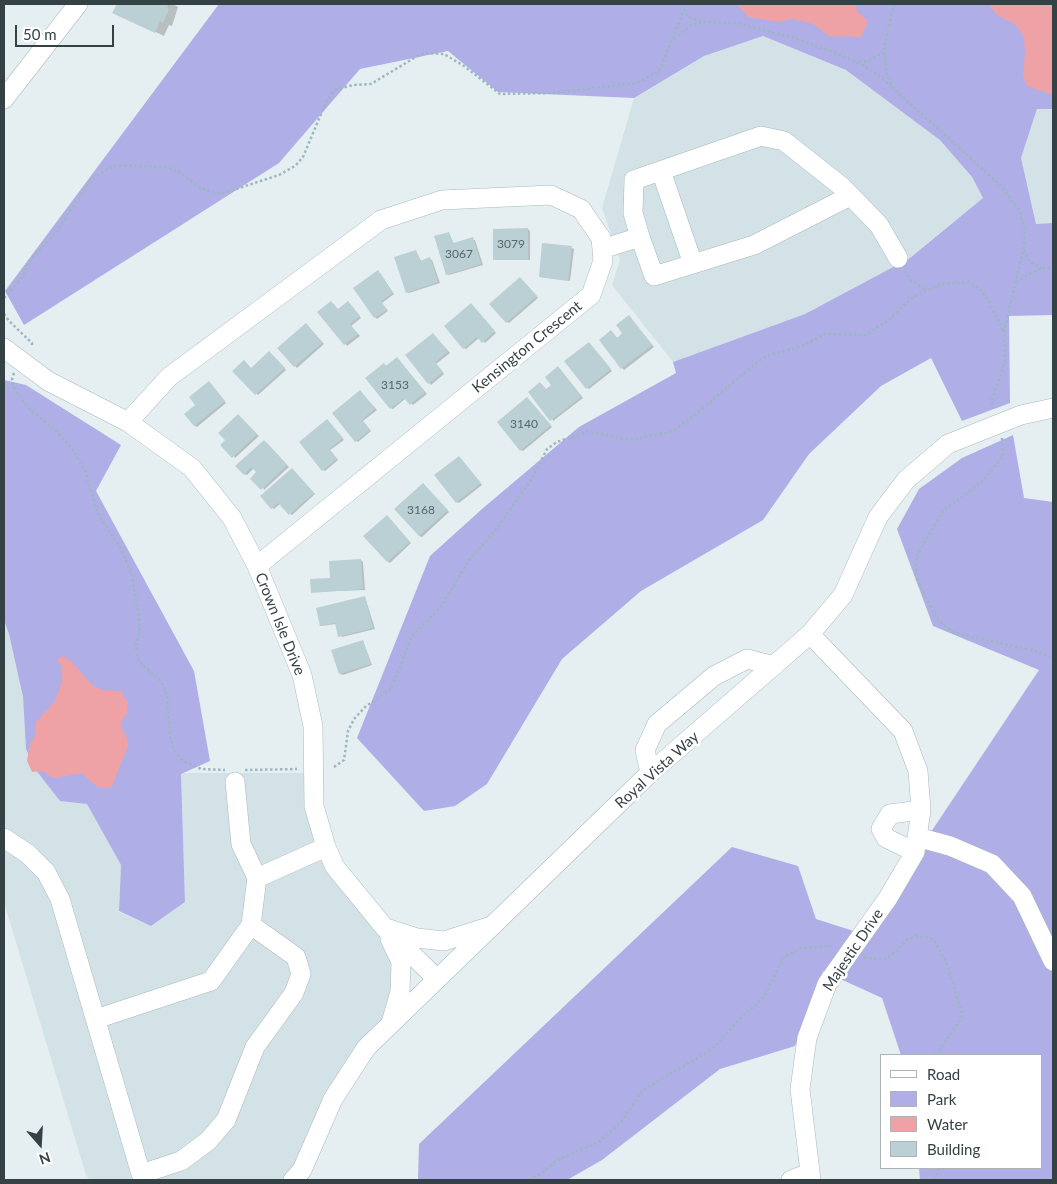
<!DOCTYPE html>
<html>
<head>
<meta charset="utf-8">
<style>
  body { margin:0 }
  #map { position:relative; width:1057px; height:1184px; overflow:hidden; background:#e5eff2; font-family:Lato,sans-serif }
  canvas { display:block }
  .frame { position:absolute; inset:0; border:5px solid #354245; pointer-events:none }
  .legend { position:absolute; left:880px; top:1054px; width:162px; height:115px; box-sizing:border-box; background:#fff; border:1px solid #aeb3b5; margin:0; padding:6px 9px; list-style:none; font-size:15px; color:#354245 }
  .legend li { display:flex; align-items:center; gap:10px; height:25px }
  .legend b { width:25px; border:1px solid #aeb3b5 }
  .north { position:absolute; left:15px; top:1119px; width:50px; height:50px; -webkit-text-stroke:4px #fff; paint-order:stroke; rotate:161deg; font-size:14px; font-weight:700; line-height:20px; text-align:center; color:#354245 }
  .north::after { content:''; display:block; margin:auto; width:18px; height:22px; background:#354245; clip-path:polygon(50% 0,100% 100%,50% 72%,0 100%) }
  .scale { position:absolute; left:15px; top:25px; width:99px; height:22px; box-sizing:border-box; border:2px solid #354245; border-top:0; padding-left:6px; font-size:15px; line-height:18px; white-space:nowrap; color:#354245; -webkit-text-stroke:4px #fff; paint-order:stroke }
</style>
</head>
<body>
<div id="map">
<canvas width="1057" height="1184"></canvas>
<div class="frame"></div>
<ul class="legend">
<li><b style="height:6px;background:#fff"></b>Road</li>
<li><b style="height:14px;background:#afaee6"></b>Park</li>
<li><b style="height:14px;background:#efa2a5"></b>Water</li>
<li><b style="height:14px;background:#bbd0d4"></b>Building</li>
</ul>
<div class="north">N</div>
<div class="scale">50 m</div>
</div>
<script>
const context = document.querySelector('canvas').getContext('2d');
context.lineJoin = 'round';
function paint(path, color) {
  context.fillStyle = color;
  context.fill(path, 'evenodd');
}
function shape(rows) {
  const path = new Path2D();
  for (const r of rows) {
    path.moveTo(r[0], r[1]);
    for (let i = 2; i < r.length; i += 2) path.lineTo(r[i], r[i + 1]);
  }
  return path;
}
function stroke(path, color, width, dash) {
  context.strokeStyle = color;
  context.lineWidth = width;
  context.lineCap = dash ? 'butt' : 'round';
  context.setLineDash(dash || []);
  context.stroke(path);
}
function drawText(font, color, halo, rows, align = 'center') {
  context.font = font + ' Lato,sans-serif';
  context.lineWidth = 5;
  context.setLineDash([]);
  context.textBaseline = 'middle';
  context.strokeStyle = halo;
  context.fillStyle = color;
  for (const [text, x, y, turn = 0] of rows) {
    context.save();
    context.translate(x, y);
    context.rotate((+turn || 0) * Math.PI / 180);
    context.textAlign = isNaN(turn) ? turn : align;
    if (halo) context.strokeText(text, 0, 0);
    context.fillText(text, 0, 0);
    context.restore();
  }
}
paint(shape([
  [763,36,846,70,940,139,972,177,983,198,910,258,805,314,673,362,612,285,620,260,602,208,634,98,704,56],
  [1037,109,1053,109,1053,223,1036,224,1021,158],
  [4,620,9,634,23,697,26,749,35,769,60,800,87,803,121,865,119,912,151,926,185,902,181,773,314,773,326,847,385,928,400,992,293,1180,90,1180,86,1175,4,902]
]), '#d3e2e6');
paint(shape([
  [219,4,1053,4,1053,109,1037,109,1021,158,1036,224,1053,223,1053,315,1009,316,1010,403,962,421,931,358,881,386,809,454,763,520,641,591,562,659,487,784,455,806,424,811,357,738,430,556,482,509,579,427,676,373,673,362,805,314,910,258,983,198,972,177,940,140,846,70,763,36,704,56,634,98,498,92,448,51,360,69,279,163,24,325,5,291],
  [4,380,26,385,121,445,96,491,194,671,210,761,181,774,185,902,151,926,119,911,121,865,87,804,60,801,35,769,26,749,23,697,9,634,4,620],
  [1013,435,1024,498,1053,502,1053,1180,920,1180,919,1168,1041,1168,1041,1055,901,1055,882,998,823,971,795,1046,720,1069,602,1160,567,1180,418,1180,419,1144,732,847,798,866,816,919,863,934,1039,670,933,626,897,529,919,489,962,458]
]), '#afaee6');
paint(shape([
  [736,4,856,4,857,11,868,21,861,37,829,36,813,24,793,19,778,22,749,17],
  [978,4,1053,4,1053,95,1027,86,1023,76,1025,53,1024,38,1016,25,997,15,989,5],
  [63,656,72,662,92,685,102,690,121,691,128,703,127,713,122,720,121,727,127,738,128,746,111,788,98,788,82,773,54,778,41,771,32,772,27,761,30,744,35,736,36,722,55,701,62,681,62,667,57,659]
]), '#efa2a5');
paint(shape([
  [119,4,173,4,178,7,172,26,169,25,164,36,114,12],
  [528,229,530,231,530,260,494,259],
  [449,233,454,244,475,240,483,265,449,275,447,274],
  [572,248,574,249,570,281,540,277],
  [416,251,421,261,432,260,440,283,409,293,407,292],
  [380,273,394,294,382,303,388,311,377,319,375,317],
  [522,280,538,298,509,323,507,322],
  [350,304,361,318,351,326,360,336,347,346,319,312,339,310],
  [471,305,496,333,485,343,479,338,466,349,464,348],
  [629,316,654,347,624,370,600,340,612,332,618,339,624,334],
  [308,326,324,344,297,368,279,348],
  [433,334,450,353,436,364,444,374,431,385,407,355],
  [589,343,612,371,589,389,587,388],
  [271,354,286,370,258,395,234,371,252,369],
  [397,358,427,394,413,405,406,398,393,409,391,408,384,365,386,366],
  [560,369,583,398,553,421,540,384,547,390,553,385],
  [211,384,226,403,197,427,195,426,197,405],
  [360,391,377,410,363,421,371,431,358,442,356,441],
  [527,399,552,427,523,451,521,450],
  [238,416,259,436,235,458,227,441],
  [327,420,344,440,330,450,338,460,325,471,323,470],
  [267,443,289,467,264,490,258,472,254,468,247,475,244,474],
  [461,459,482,485,459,503,457,502],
  [294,471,315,494,292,515,280,504,274,509,272,508,262,496],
  [423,484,449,512,422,537,419,536],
  [389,518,411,543,390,563,387,561],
  [361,560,363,562,365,590,312,592],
  [365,597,375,629,342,637,336,624,321,626],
  [363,641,372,665,343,675,340,674]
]), '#0003');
paint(shape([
  [117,4,169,4,167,7,169,9,163,23,160,21,155,33,112,13],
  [528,228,528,260,493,260,493,229],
  [449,232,453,243,473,237,481,264,446,275,434,236],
  [542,243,572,246,568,281,539,277],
  [416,250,420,261,430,257,438,282,406,293,394,257],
  [378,270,393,293,381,301,387,310,374,318,353,288],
  [520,277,537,296,506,323,489,304],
  [331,301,338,309,348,301,360,316,350,324,358,334,344,345,317,312],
  [471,303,495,331,482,343,477,337,463,349,444,326],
  [629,315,652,345,621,369,599,340,611,330,617,338,622,333,616,325],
  [306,323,322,343,294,367,277,348],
  [433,333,448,352,435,362,443,372,428,384,405,355],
  [589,342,611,369,586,389,564,361],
  [269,351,285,368,255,395,232,371,244,360,251,368],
  [397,357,425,392,410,405,404,398,390,409,365,378,384,363,386,366],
  [558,366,581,397,550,421,528,392,540,382,546,389,551,385,545,377],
  [209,381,225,401,194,426,184,414,195,405,189,397],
  [360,390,375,409,362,420,370,430,355,442,332,413],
  [527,397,551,425,520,451,497,422],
  [238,414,257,434,232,458,220,445,225,440,218,433],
  [327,419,343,438,329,449,337,459,322,471,299,442],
  [264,440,287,465,261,490,250,479,256,472,251,467,244,475,235,466],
  [459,456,481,483,456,503,434,475],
  [292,468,314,493,289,515,278,503,271,509,260,496],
  [423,483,448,510,419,536,394,509],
  [387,515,410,542,387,562,363,536],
  [361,559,363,589,311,593,310,579,330,578,329,561],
  [365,596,373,628,338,637,335,623,320,626,316,608],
  [363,640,371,664,339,674,331,650]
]), '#bbd0d4');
const minor = shape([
  [4,99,78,4],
  [661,171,693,264],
  [640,237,633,213,634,180,761,136,784,141,841,186,879,225,898,258],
  [602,249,640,237,654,276,754,245,850,196],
  [4,348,48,381,128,422,192,468,232,518,257,566,302,675,313,726,314,806,326,847,335,867,385,928,437,979],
  [128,422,169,377,381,220,442,200,551,195,581,209,601,238,603,261,591,295,257,566],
  [810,634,903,731,918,771,921,810,915,852,888,898,827,984,807,1038,800,1089,811,1180],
  [650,773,645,750,657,724,714,676,747,659,774,666],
  [917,837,950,846,992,864,1022,896,1053,961],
  [4,838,28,854,46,872,60,899,141,1174,181,1161,208,1141,226,1120,255,1047,294,993,301,974,296,957,251,925],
  [915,852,886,838,881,829,890,814,921,810],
  [257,878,326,847],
  [389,929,417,938,444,941,488,927],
  [390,939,401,962,400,992,391,1023],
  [96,1019,211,981,251,925,257,878,241,844,235,782],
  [293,1180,302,1170,333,1099,366,1048,650,773,810,634,843,595,878,517,906,480,948,444,1021,415,1053,408],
  [791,1180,809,1173]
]);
stroke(minor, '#a8b9be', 20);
stroke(shape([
  [894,4,884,48,887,75,894,89,1000,185,1020,212,1024,227,1025,242,1004,332,1005,358,1002,372,992,399,993,408],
  [684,9,688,17,702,22],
  [674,39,691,25,703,22,736,23,790,37,836,53,859,63,878,75,893,88],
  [859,62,870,60,883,52],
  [1024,250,1029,261,1041,268],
  [904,271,913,282,926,290],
  [1016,282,1041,268,1053,267],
  [4,298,23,277,28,262,57,231,89,182,107,169,117,166,136,165,169,168,178,171,200,188,221,194,279,175,295,166,303,157,326,102,335,90,353,85,371,84,419,55,426,53,444,54,464,66,500,94,553,93,636,83,657,73,662,65,686,4],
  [4,314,9,321,32,343,32,347],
  [14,373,12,379,14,388,28,408,54,429,73,450,85,471,98,514,121,549,132,575,140,626,136,647,139,662,162,682,167,697,170,737,175,751,182,760,201,769,225,770],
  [1002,438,1003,456,983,481,943,511,916,557,916,577,936,618,954,633,1032,650,1053,658],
  [334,767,344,760,348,731,354,719,365,707,391,689,412,636,440,608,469,560,495,531,531,480,547,449,557,442,588,431,630,440,670,432,690,419,760,360,770,355,802,346,825,334,866,335,887,321,913,297,941,284,969,282,979,288,988,300,1004,332],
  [245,770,297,769],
  [864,957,884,960,891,956,907,940,916,936,930,938,936,943,947,965,962,1013,960,1021,935,1055],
  [529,1180,543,1172,557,1160,599,1142,621,1122,643,1090,711,1050,742,1017,764,997,784,957,801,948,834,946],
  [935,1180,939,1168]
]), '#9ab8bf', 2.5, [2.5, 2.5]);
stroke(minor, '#fff', 19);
drawText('12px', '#566669', null, [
  ["3079",511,244],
  ["3067",459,254],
  ["3153",395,385],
  ["3140",524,424],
  ["3168",421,510]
]);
drawText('15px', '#354245', '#fff', [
  ["Kensington Crescent",527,347,-39],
  ["Crown Isle Drive",280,624,68],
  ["Royal Vista Way",657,770,-42],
  ["Majestic Drive",853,950,-56]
]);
</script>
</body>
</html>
